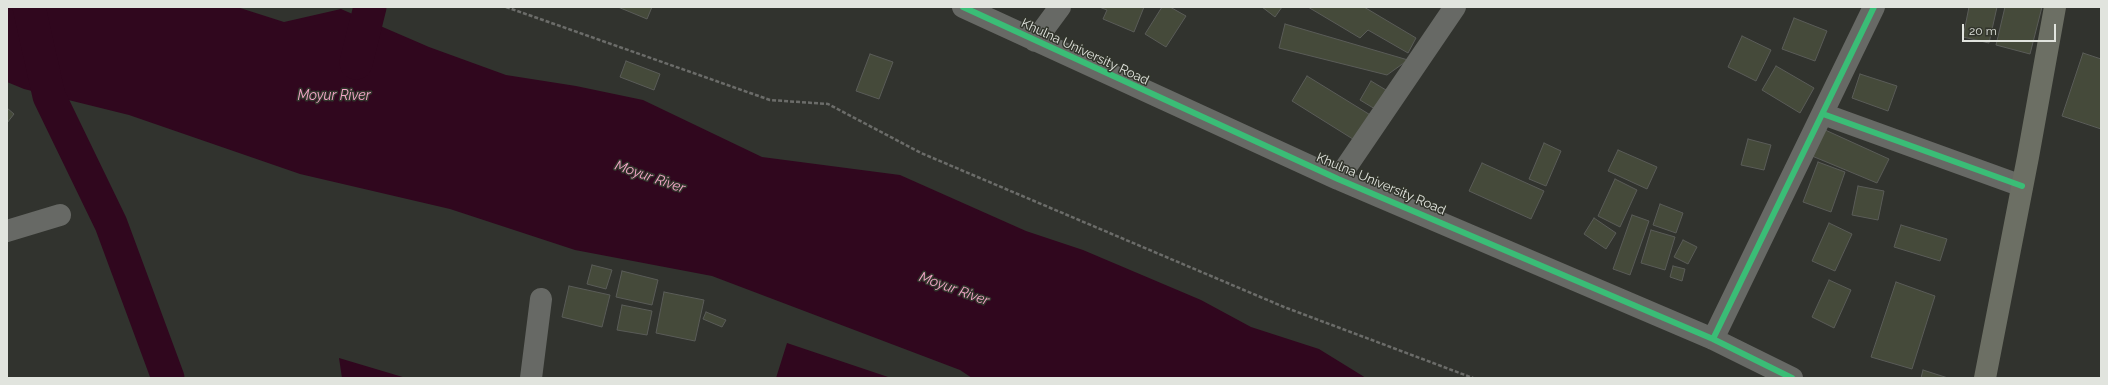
<!DOCTYPE html>
<html>
<head>
<meta charset="utf-8">
<style>
  body { margin:0 }
  #map { position:relative; width:2108px; height:385px; overflow:hidden; background:#31332e; font-family:Raleway,sans-serif }
  canvas { display:block }
  .frame { position:absolute; inset:0; border:8px solid #e1e4de; pointer-events:none }
  .scale { position:absolute; left:1962px; top:24px; width:94px; height:18px; box-sizing:border-box; border:2px solid #e1e4de; border-top:0; padding-left:5px; font-size:12px; line-height:14px; white-space:nowrap; color:#e1e4de; -webkit-text-stroke:3px #32352c; paint-order:stroke }
</style>
</head>
<body>
<div id="map">
<canvas width="2108" height="385"></canvas>
<div class="frame"></div>
<div class="scale">20 m</div>
</div>
<script>
const context = document.querySelector('canvas').getContext('2d');
context.lineJoin = 'round';
function paint(path, color) {
  context.fillStyle = color;
  context.fill(path, 'evenodd');
}
function shape(rows) {
  const path = new Path2D();
  for (const r of rows) {
    path.moveTo(r[0], r[1]);
    for (let i = 2; i < r.length; i += 2) path.lineTo(r[i], r[i + 1]);
  }
  return path;
}
function stroke(path, color, width, dash) {
  context.strokeStyle = color;
  context.lineWidth = width;
  context.lineCap = dash ? 'butt' : 'round';
  context.setLineDash(dash || []);
  context.stroke(path);
}
function drawText(font, color, halo, rows, align = 'center') {
  context.font = font + ' Raleway,sans-serif';
  context.lineWidth = 3;
  context.setLineDash([]);
  context.textBaseline = 'middle';
  context.strokeStyle = halo;
  context.fillStyle = color;
  for (const [text, x, y, turn = 0] of rows) {
    context.save();
    context.translate(x, y);
    context.rotate((+turn || 0) * Math.PI / 180);
    context.textAlign = isNaN(turn) ? turn : align;
    if (halo) context.strokeText(text, 0, 0);
    context.fillText(text, 0, 0);
    context.restore();
  }
}
paint(shape([
  [7,7,237,7,284,22,341,9,429,47,506,75,576,86,643,100,762,157,900,175,1026,231,1083,250,1201,300,1251,327,1319,349,1366,378,972,378,960,370,712,276,575,250,450,209,300,174,129,115,24,89,7,82],
  [787,343,891,378,776,378],
  [339,358,406,378,342,378]
]), '#30071e');
stroke(shape([
  [29,7,49,96,111,224,168,378],
  [356,63,370,7]
]), '#30071e', 33);
const building = shape([
  [618,7,652,7,647,19,618,7],
  [1099,7,1144,7,1134,32,1103,19,1107,10,1099,7],
  [1162,7,1170,7,1186,16,1166,47,1145,34,1162,7],
  [1262,7,1282,7,1275,17,1262,7],
  [1308,7,1364,7,1416,38,1408,53,1368,30,1360,38,1308,7],
  [1969,7,1997,7,1989,43,1963,37,1969,7],
  [2005,7,2042,7,2030,54,1996,45,2005,7],
  [1794,18,1827,31,1815,61,1782,49,1794,18],
  [1285,24,1408,60,1387,75,1279,48,1285,24],
  [1742,36,1771,50,1756,81,1728,67,1742,36],
  [2083,53,2101,59,2101,129,2062,116,2083,53],
  [870,54,893,62,879,99,856,91,870,54],
  [626,61,660,74,654,90,620,77,626,61],
  [1776,66,1814,88,1800,113,1762,90,1776,66],
  [1860,74,1897,86,1888,111,1852,98,1860,74],
  [1307,76,1372,116,1356,141,1292,101,1307,76],
  [1371,81,1386,90,1375,109,1360,100,1371,81],
  [7,108,14,114,7,123,7,108],
  [1823,129,1889,159,1877,183,1812,156,1823,129],
  [1748,139,1771,145,1764,170,1741,165,1748,139],
  [1544,143,1561,151,1546,186,1529,179,1544,143],
  [1618,150,1657,167,1647,189,1608,171,1618,150],
  [1818,162,1845,172,1831,212,1803,202,1818,162],
  [1482,163,1544,191,1531,219,1469,191,1482,163],
  [1615,179,1637,190,1620,227,1598,216,1615,179],
  [1858,186,1884,191,1878,220,1852,215,1858,186],
  [1660,204,1683,213,1676,233,1653,225,1660,204],
  [1632,215,1649,221,1630,275,1613,269,1632,215],
  [1594,218,1616,233,1606,249,1584,234,1594,218],
  [1829,223,1852,234,1835,271,1812,261,1829,223],
  [1901,225,1947,239,1940,261,1894,247,1901,225],
  [1651,230,1675,237,1665,270,1641,263,1651,230],
  [1683,240,1697,247,1688,264,1674,257,1683,240],
  [592,265,612,270,606,289,587,284,592,265],
  [1673,266,1685,269,1682,281,1670,277,1673,266],
  [622,271,658,280,652,305,616,297,622,271],
  [1829,280,1851,290,1834,328,1812,317,1829,280],
  [1896,282,1935,296,1912,369,1871,357,1896,282],
  [569,286,610,295,602,327,562,317,569,286],
  [664,292,704,300,695,341,656,333,664,292],
  [622,305,652,311,647,335,617,330,622,305],
  [706,312,726,320,722,327,703,319,706,312],
  [1923,370,1948,378,1921,378,1923,370]
]);
paint(building, '#454a3a');
stroke(building, '#5a5c58', 1);
stroke(shape([
  [506,7,770,100,828,104,921,153,1284,307,1473,378]
]), '#6b6c69', 2.5, [4, 2]);
stroke(shape([
  [963,7,1338,179,1713,339,1792,378],
  [1035,41,1060,7],
  [1823,114,2022,186],
  [1338,179,1455,7],
  [7,231,60,215],
  [1713,339,1874,7],
  [531,378,541,299]
]), '#676965', 22);
stroke(shape([
  [1985,378,2028,157,2055,7]
]), '#6c6f64', 22);
stroke(shape([
  [963,7,1338,179,1713,339,1792,378],
  [1823,114,2022,186],
  [1713,339,1874,7]
]), '#3abd76', 6);
drawText('13px', '#e1e4de', '#32352c', [
  ["Khulna University Road",1085,52,25],
  ["Khulna University Road",1381,184,23]
]);
drawText('italic 14px', '#f5a7c9', '#32352c', [
  ["Moyur River",334,96],
  ["Moyur River",650,177,19],
  ["Moyur River",954,289,20]
]);
</script>
</body>
</html>
